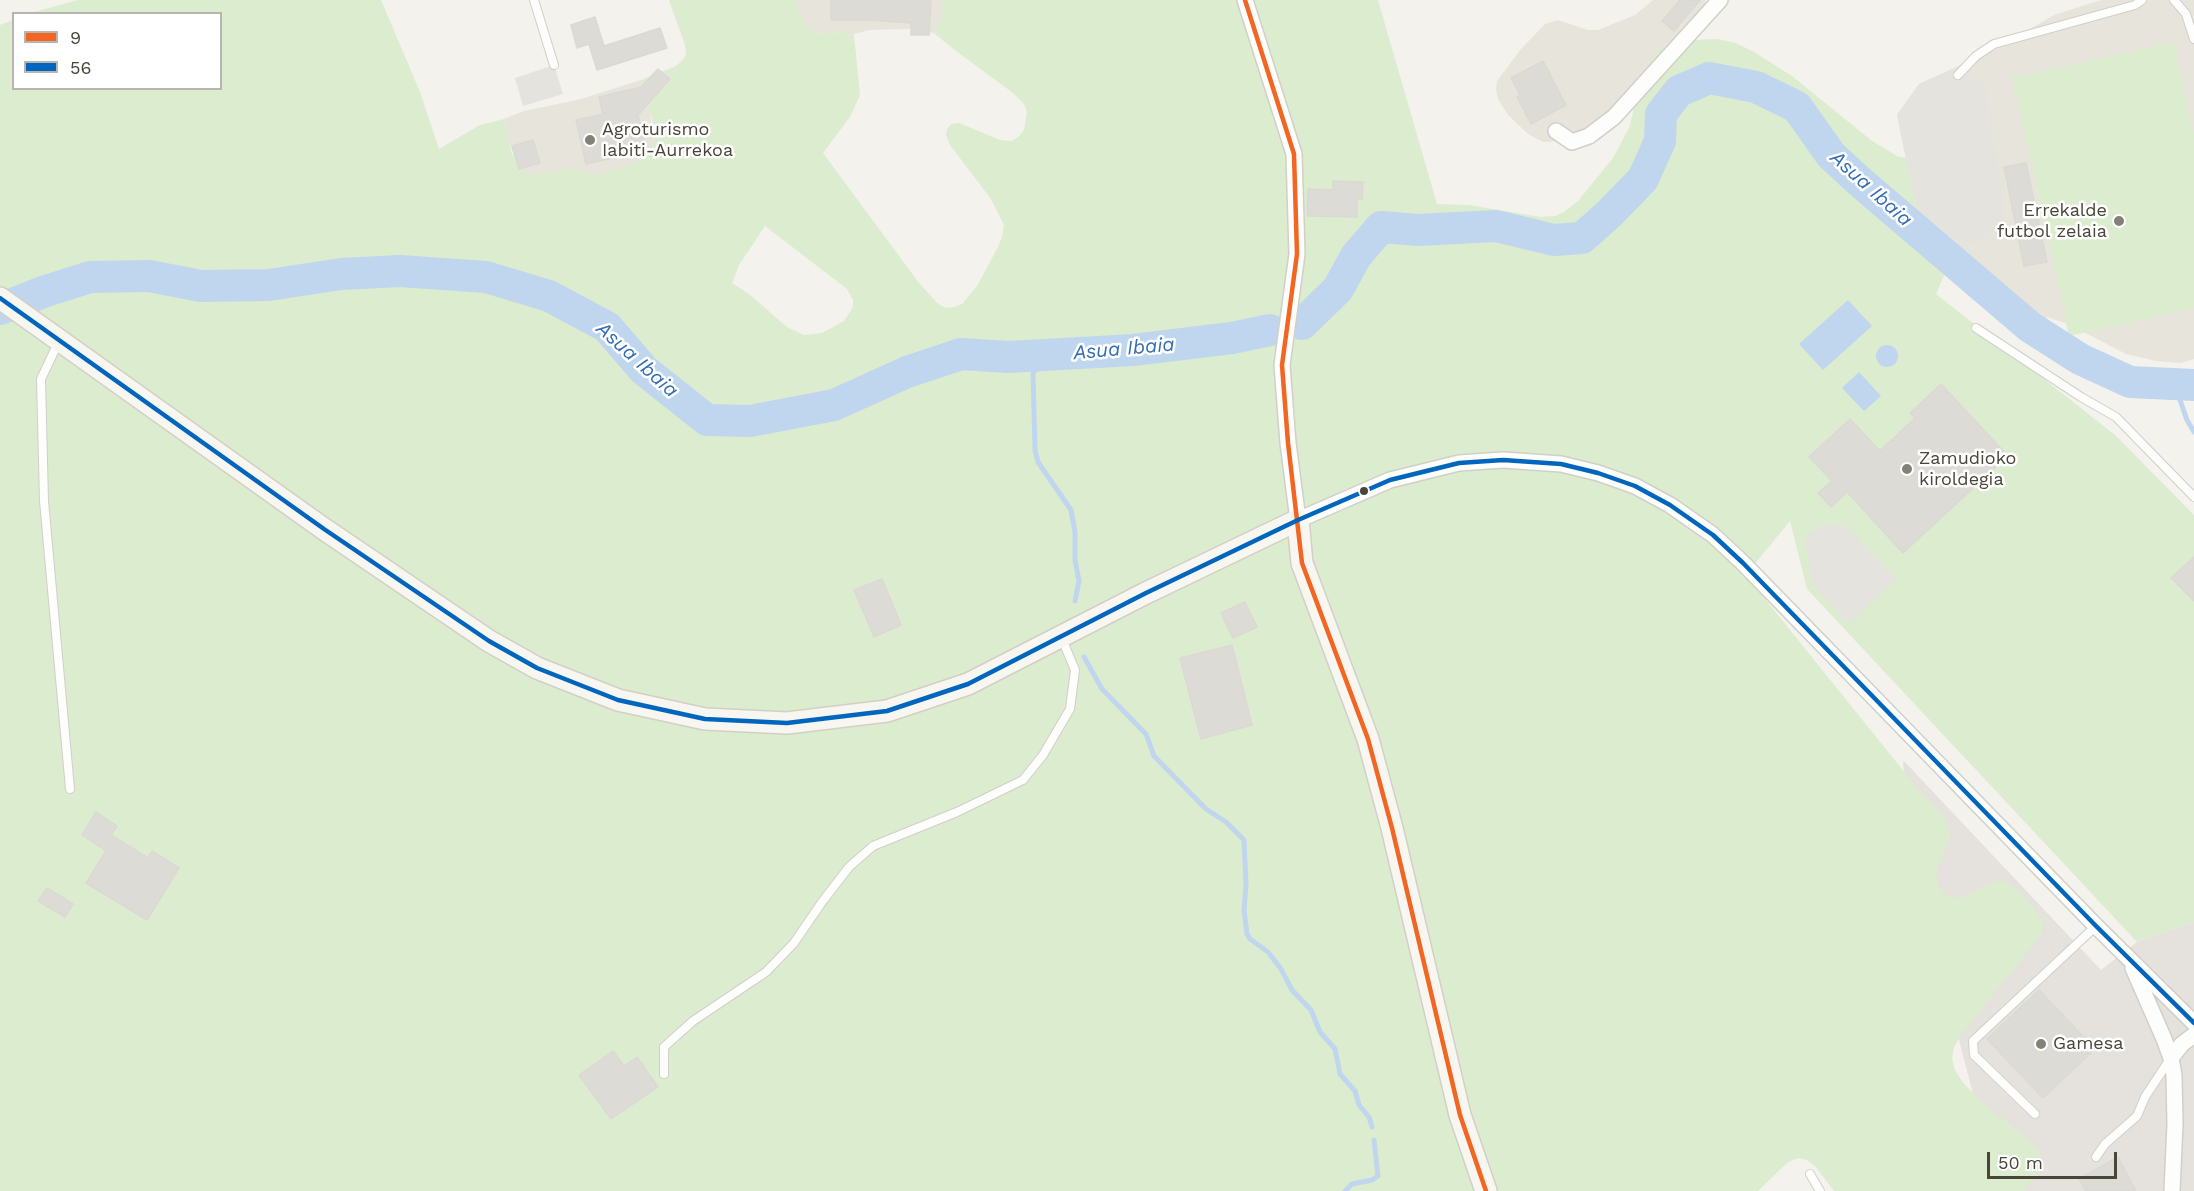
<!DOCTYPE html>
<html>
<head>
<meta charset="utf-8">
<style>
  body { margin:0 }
  #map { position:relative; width:2194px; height:1191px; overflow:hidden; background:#f3f2ed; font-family:"Work Sans",sans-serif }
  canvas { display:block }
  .legend { position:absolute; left:12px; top:12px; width:210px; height:78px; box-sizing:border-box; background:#fff; border:2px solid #b6b5b0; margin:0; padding:8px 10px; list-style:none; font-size:18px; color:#494539 }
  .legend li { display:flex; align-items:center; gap:12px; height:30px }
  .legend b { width:30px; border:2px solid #b6b5b0 }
  .scale { position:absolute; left:1987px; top:1152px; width:130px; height:27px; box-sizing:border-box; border:3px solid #494539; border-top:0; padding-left:8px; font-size:18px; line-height:21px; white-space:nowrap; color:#494539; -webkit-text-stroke:4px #fff; paint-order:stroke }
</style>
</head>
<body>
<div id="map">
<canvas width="2194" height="1191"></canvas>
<ul class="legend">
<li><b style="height:8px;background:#f26522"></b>9</li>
<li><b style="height:8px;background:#0065bd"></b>56</li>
</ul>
<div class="scale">50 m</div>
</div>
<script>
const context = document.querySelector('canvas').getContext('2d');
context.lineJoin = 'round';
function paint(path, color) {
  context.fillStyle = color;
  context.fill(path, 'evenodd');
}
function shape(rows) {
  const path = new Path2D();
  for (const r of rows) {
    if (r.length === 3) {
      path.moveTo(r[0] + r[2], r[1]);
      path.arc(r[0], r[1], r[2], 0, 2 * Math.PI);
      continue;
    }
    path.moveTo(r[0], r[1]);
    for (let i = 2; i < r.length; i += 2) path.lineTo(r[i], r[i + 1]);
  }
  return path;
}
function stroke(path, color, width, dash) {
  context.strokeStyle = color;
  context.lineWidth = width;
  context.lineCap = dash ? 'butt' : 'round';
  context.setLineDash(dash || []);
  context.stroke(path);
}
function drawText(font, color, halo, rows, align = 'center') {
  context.font = font + ' "Work Sans",sans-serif';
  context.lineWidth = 5;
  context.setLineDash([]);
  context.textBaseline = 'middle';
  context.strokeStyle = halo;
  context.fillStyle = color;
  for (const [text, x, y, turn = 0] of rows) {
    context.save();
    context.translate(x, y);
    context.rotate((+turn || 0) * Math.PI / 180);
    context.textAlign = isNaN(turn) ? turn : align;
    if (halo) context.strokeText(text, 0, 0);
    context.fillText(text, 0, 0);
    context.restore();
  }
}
paint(shape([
  [795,0,945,0,941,16,934,33,908,29,869,30,854,34,840,32,819,34,806,26],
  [1653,0,1706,0,1695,40,1687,44,1639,84,1607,114,1583,131,1550,142,1543,142,1528,134,1508,115,1498,99,1496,89,1497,81,1521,49,1545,24,1558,20,1588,30,1598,30,1635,15],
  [2101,0,2194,0,2194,359,2180,363,2156,361,2126,354,2068,324,2050,318,2039,317,2031,320,1974,279,1954,252,1930,229,1917,212,1897,115,1919,84,1996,49,2054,15],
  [641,80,649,108,654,140,653,148,649,154,640,160,606,173,595,175,565,168,538,175,531,175,524,172,517,165,508,138,504,119,524,111,581,99]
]), '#e7e4db');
paint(shape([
  [1903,760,2101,970,2137,942,2194,922,2194,1191,1998,1191,1908,842]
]), '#e5e2dd');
paint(shape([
  [78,0,381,0,420,92,439,149,480,125,504,119,512,154,524,172,538,175,565,168,595,175,606,173,640,160,649,154,653,148,653,123,641,80,674,67,682,61,686,55,685,45,669,0,795,0,806,26,819,34,840,32,854,34,860,95,850,117,823,153,919,283,937,303,946,308,955,307,962,304,977,286,998,247,1002,237,1004,225,991,199,950,145,946,135,947,129,951,124,959,123,1000,140,1012,141,1018,137,1024,130,1027,112,1024,104,1013,93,952,48,934,33,941,16,945,0,1378,0,1437,204,1469,205,1541,217,1555,216,1564,212,1578,201,1613,158,1630,126,1639,84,1650,60,1658,50,1664,47,1687,44,1695,40,1717,39,1736,43,1754,52,1792,76,1872,141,1897,156,1906,158,1917,212,1930,229,1954,252,1936,294,2115,435,2194,515,2194,922,2137,942,1807,589,1790,521,1753,566,1757,589,1910,779,1946,820,1949,829,1950,839,1938,866,1936,877,1938,886,1948,896,1961,898,1990,883,2001,880,2008,883,2021,893,2043,920,2043,931,2039,938,1962,1034,1954,1047,1952,1059,1955,1070,1964,1084,1989,1108,2035,1145,2040,1152,2041,1162,2035,1176,2023,1191,1834,1191,1815,1166,1807,1160,1798,1158,1788,1162,1758,1191,0,1191,0,25,13,20,14,88,220,88,220,14,31,13],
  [765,226,847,289,853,300,853,307,844,321,822,333,804,335,787,327,749,294,732,283,739,265],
  [2174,42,2194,133,2194,308,2069,336,2012,78]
]), '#dcecce');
paint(shape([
  [554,65,563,94,523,106,515,78],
  [1952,69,1985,83,2002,194,2004,220,1985,237,1954,252,1930,229,1917,212,1897,115,1919,84],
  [1824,524,1846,526,1896,579,1849,624,1813,585,1804,537]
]), '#e5e3de');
paint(shape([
  [1848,300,1872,326,1823,370,1799,344],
  [1887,356,11],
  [1859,372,1881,396,1864,411,1842,388]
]), '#c0d6ee');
stroke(shape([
  [1049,354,1036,367,1033,374,1035,450,1038,462,1071,510,1075,532,1075,560,1079,581,1075,601],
  [2193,385,2180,400,2187,420,2194,432],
  [1084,657,1102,689,1146,734,1154,756,1206,809,1226,822,1244,840,1246,885,1244,910,1247,934,1250,939,1268,952,1281,969,1292,990,1311,1010,1320,1032,1335,1049,1340,1074,1355,1091,1359,1105,1369,1117,1372,1127],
  [1345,1191,1352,1184,1372,1180,1378,1176,1374,1140]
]), '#c0d6ee', 5);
stroke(shape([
  [0,309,43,292,90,277,149,276,201,286,269,285,341,274,400,271,486,277,549,296,607,327,644,370,707,420,750,421,834,405,907,372,961,354,1008,357,1133,350,1232,338,1270,330],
  [1302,324,1338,289,1356,256,1381,227,1418,230,1496,226,1554,240,1582,238,1609,214,1643,179,1660,141,1661,114,1679,91,1709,78,1756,87,1797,107,1831,155,1859,181,2030,327,2080,359,2130,382,2194,385]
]), '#c0d6ee', 32);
const building = shape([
  [831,0,931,0,929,35,911,35,911,23,872,20,831,20,831,0],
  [1680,0,1700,0,1674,31,1662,21,1680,0],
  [595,17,604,46,660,28,667,48,597,70,589,44,577,48,571,25,595,17],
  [1543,61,1566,105,1531,124,1517,97,1520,95,1511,78,1543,61],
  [658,69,670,79,638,115,646,150,586,164,576,120,603,114,599,97,641,87,658,69],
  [533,140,540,163,519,169,512,146,533,140],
  [2026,163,2047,262,2024,266,2004,167,2026,163],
  [1333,181,1363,182,1362,199,1357,199,1357,217,1307,216,1308,189,1333,190,1333,181],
  [1941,384,2008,456,1903,553,1847,492,1831,507,1818,493,1832,481,1809,457,1850,419,1880,451,1915,418,1910,413,1941,384],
  [2194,557,2194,601,2171,578,2194,557],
  [882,579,901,625,874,637,854,590,882,579],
  [1245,602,1257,627,1233,638,1221,613,1245,602],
  [1232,645,1252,725,1201,739,1180,658,1232,645],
  [96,812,117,826,111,835,148,858,152,851,179,868,147,920,86,883,106,851,82,835,96,812],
  [47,888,73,904,65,917,38,901,47,888],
  [2039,990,2095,1049,2043,1098,1987,1039,2039,990],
  [613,1051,624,1066,637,1057,658,1087,611,1119,579,1075,613,1051],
  [2118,1157,2136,1191,2086,1191,2079,1179,2118,1157]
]);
paint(building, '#dcdbd5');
stroke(building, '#dbd9d3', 1.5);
const lane = shape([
  [534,0,554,65],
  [2174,0,2186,14,2194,39],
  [1958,75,1976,56,1994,44,2135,5,2142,0],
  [1976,328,2081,397,2116,417,2194,497],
  [59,341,41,379,44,501,70,789],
  [664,1074,664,1047,693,1021,766,972,794,943,822,902,849,867,873,846,957,812,1023,780,1043,755,1070,709,1075,670,1062,639],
  [2035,1114,1974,1055,1973,1041,2096,926],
  [2096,1157,2105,1144,2137,1116,2145,1097,2170,1059],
  [1810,1174,1820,1191]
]);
const street = shape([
  [1245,0,1294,154,1297,254,1282,365,1288,443,1298,520,1390,480,1459,463,1503,460,1561,464,1598,473,1635,486,1670,505,1713,535,1743,563,2096,926,2194,1023],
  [1556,131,1572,142,1589,136,1614,117,1720,0],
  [2133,968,2164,1039,2171,1058,2174,1075,2175,1124,2172,1191],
  [2171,1058,2182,1044,2194,1035]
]);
const secondary = shape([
  [0,298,324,529,489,641,537,668,618,700,705,719,787,723,887,711,968,684,1146,593,1298,520,1302,563,1368,739,1392,828,1460,1115,1486,1191]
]);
stroke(lane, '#d1cfca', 10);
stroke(street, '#d1cfca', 18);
stroke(secondary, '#d2d0c4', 24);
stroke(lane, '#fdfdfc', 8);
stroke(street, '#fdfdfc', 15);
stroke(secondary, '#f7f6f0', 21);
stroke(shape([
  [1245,0,1294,154,1297,254,1282,365,1288,443,1302,563,1368,739,1392,828,1460,1115,1486,1191]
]), '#f26522', 4.5);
stroke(shape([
  [0,298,324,529,489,641,537,668,618,700,705,719,787,723,887,711,968,684,1146,593,1298,520,1390,480,1459,463,1503,460,1561,464,1598,473,1635,486,1670,505,1713,535,1743,563,2096,926,2194,1023]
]), '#0065bd', 4.5);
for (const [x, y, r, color] of [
  [590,140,6,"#848278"],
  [2119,221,6,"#848278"],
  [1907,469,6,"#848278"],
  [1364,491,5,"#494539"],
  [2041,1044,6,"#848278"]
]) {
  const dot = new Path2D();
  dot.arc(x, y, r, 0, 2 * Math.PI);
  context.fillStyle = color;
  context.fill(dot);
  stroke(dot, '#fff', 2);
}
drawText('18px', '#494539', '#fff', [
  ["Agroturismo",602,130],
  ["Iabiti-Aurrekoa",602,151],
  ["Errekalde",2107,211,"right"],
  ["futbol zelaia",2107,232,"right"],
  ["Zamudioko",1919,459],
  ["kiroldegia",1919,480],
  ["Gamesa",2053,1044]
], 'left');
drawText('italic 20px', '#336db4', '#fff', [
  ["Asua Ibaia",1871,189,42],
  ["Asua Ibaia",1124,349,-5],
  ["Asua Ibaia",637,360,42]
]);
</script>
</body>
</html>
